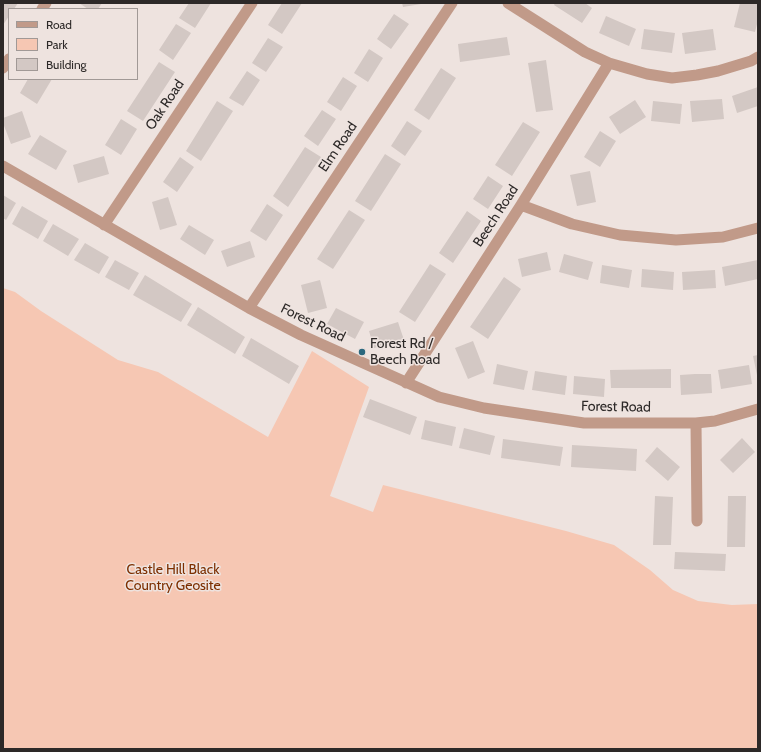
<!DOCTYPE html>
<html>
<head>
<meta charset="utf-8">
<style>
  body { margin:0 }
  #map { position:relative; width:761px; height:752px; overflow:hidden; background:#eee3df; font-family:Cabin,sans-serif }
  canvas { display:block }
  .frame { position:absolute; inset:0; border:4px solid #2d2928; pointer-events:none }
  .legend { position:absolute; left:8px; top:8px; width:130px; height:72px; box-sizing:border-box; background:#eee3df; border:1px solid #a19996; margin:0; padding:5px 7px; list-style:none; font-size:12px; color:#2d2928 }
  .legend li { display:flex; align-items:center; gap:8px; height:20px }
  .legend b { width:20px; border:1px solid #a19996 }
</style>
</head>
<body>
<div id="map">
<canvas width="761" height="752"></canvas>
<div class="frame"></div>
<ul class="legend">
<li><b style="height:5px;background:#c19a89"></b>Road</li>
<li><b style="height:11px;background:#f6c7b3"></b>Park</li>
<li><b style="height:11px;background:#d3c8c4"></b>Building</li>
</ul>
</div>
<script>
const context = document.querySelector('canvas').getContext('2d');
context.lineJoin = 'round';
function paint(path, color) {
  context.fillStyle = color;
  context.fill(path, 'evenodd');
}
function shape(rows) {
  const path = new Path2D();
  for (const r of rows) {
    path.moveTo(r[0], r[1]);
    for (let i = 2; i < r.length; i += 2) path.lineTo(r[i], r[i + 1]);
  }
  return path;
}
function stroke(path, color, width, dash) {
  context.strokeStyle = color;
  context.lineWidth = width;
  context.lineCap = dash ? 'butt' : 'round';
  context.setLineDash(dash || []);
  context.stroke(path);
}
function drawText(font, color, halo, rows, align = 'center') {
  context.font = font + ' Cabin,sans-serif';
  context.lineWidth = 3;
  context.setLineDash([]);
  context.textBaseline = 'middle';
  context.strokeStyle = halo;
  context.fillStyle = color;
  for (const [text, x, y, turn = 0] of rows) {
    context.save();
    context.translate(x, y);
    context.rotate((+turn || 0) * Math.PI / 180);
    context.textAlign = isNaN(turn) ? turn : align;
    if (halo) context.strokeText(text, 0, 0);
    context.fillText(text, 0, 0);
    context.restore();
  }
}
paint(shape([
  [3,288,15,292,41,311,118,360,158,372,268,437,312,351,369,387,330,496,373,512,383,485,566,531,614,545,650,570,673,590,698,601,732,605,758,604,758,749,3,749]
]), '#f6c7b3');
paint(shape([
  [3,3,18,3,14,9,9,9,9,16,3,25],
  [79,3,102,3,98,9,88,9],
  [189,3,211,3,195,28,179,18],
  [282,3,302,3,282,34,268,25],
  [402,3,421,3,421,4,403,7],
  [555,3,585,3,592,8,582,23,554,5],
  [740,3,758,3,758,20,755,32,734,27],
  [394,14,409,24,391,49,377,39],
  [606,16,636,29,629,46,599,33],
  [176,24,191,33,173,60,159,50],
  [644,29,675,33,672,53,641,49],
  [713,29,716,50,685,54,682,33],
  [507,37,510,55,460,62,458,44],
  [268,38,283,47,266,72,252,63],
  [369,49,383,58,368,82,354,73],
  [546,60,553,110,536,112,528,63],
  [159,62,175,72,143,121,127,111],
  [441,68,456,78,429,120,414,110],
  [247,71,260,80,243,106,229,98],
  [343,77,357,86,341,111,327,102],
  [28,79,52,79,37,104,20,93],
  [758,87,758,106,737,113,732,96],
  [722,99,724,119,692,122,690,101],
  [635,100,646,117,620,134,609,117],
  [217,101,233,111,201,161,186,151],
  [653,101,682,104,680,124,651,121],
  [322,110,336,119,318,146,304,136],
  [22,111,31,137,11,144,3,123,3,118],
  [121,119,137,129,121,155,105,145],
  [407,121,422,131,405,156,391,146],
  [523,122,540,132,512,176,495,165],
  [600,131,616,141,600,167,584,157],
  [40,135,67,151,56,170,28,154],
  [305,147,321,157,288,207,273,196],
  [385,154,401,164,371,211,355,201],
  [104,156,109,174,78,183,73,165],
  [180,157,194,167,177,192,163,182],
  [590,171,596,202,577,206,570,175],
  [488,176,503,186,488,209,473,199],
  [3,195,16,203,6,220,3,218],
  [168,197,177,225,160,230,152,202],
  [267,204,283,215,266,241,250,231],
  [22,206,48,221,38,239,12,224],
  [349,210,365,220,333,269,317,259],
  [467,211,481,221,453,263,439,253],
  [53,224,79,239,68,256,43,241],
  [189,225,214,240,205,255,180,239],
  [250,241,255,257,227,267,221,251],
  [85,243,109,257,99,274,74,260],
  [547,252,551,270,522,277,518,259],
  [564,254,593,262,588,280,559,272],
  [115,260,139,273,129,290,105,277],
  [758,260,758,279,725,286,722,267],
  [430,264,446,274,415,322,399,312],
  [602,265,632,270,629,288,600,283],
  [642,269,674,272,673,290,641,287],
  [715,270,716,288,683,290,682,272],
  [145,275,192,304,181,322,133,295],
  [504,277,521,289,488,339,470,327],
  [320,280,327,308,308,313,301,285],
  [198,307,245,337,235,354,187,325],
  [336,308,364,322,355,339,327,324],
  [398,322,404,340,374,348,369,331],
  [251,338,299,366,289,384,242,356],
  [473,341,485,372,468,379,455,348],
  [758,355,758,374,757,375,753,356],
  [497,364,528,371,524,390,493,384],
  [749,365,752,384,721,389,718,370],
  [671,369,671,388,611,388,610,370],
  [535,371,567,376,565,395,532,390],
  [695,374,711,374,712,393,681,395,680,375],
  [574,376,605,379,604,397,573,394],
  [370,399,417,417,410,435,363,417],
  [425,420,456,427,452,446,421,439],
  [464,428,495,436,490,455,459,448],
  [742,438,755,452,733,473,720,460],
  [503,439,563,447,560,466,501,458],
  [572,445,637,449,636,471,571,467],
  [657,447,680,467,668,481,645,461],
  [655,496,673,497,671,545,653,545],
  [728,496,746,496,745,547,727,547],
  [675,552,726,554,725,571,674,569]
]), '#d3c8c4');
stroke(shape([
  [508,3,585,52,609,63,647,74,672,78,697,75,718,71,751,61,758,57],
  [42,9,46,3],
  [3,68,9,59],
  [3,166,249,308,301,335,439,397,484,408,584,423,696,423,715,421,758,409],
  [521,205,572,224,620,235,676,240,723,237,758,228],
  [104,225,252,3],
  [249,308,452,3],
  [406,383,521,205,609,63],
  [696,423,697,521]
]), '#c19a89', 11);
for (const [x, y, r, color] of [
  [362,352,4,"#2a687e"]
]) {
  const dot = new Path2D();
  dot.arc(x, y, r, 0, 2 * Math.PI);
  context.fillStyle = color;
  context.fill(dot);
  stroke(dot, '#eee3df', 1.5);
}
drawText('14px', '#2d2928', '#eee3df', [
  ["Oak Road",165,105,-56],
  ["Elm Road",338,147,-56],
  ["Beech Road",496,216,-57],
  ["Forest Road",313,323,26],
  ["Forest Road",616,407,1]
]);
drawText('14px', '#2d2928', '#eee3df', [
  ["Forest Rd /",370,344],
  ["Beech Road",370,360]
], 'left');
drawText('14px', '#7d2f00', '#eee3df', [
  ["Castle Hill Black",173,570],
  ["Country Geosite",173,586]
]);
</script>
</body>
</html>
